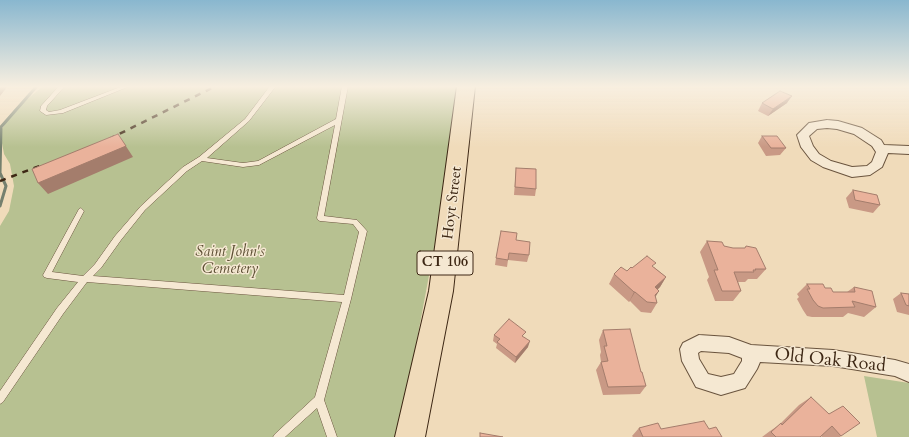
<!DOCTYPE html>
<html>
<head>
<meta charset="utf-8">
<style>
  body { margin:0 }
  canvas { display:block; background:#f0dbba }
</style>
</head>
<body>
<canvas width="909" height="437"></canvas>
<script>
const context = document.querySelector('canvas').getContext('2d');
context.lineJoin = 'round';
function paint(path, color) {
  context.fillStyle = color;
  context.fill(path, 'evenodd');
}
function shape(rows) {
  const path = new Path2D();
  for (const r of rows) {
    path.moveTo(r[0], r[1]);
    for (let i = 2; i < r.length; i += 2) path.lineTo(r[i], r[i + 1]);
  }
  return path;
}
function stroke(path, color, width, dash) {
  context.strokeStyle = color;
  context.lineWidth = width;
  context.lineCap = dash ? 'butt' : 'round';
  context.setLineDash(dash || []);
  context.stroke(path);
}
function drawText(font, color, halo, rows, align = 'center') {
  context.font = font + ' Cardo,serif';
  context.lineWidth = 3;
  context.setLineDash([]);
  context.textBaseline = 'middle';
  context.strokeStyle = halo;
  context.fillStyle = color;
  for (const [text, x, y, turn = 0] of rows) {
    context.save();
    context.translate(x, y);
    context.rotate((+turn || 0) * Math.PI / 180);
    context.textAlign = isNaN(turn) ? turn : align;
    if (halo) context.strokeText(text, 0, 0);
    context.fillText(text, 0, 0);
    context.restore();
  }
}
paint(shape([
  [43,86,460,86,436,238,416,345,396,437,0,437,0,226,9,211,14,186,10,164,4,154,0,132,14,110],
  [864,376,909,383,909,437,877,437]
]), '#b7c191');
stroke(shape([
  [0,206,6,186,0,173,1,127,37,86]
]), '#75806e', 3);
const service = shape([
  [59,86,65,86,47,106,46,110,49,112,60,110,123,86,130,86,63,113,46,115,40,111,41,106,59,86],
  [270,86,276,86,249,121,207,158,243,163,258,161,336,119,342,86,348,86,324,216,357,220,367,231,351,299,324,400,337,437,327,437,317,408,285,437,273,437,275,434,315,397,342,302,87,282,63,314,3,402,0,404,0,391,57,308,78,282,47,278,44,277,43,275,79,209,81,208,84,211,52,272,83,276,95,264,115,236,141,206,183,167,199,157,245,119,270,86],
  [335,125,317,218,318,220,320,221,353,224,359,232,344,295,93,276,101,268,121,240,145,210,187,171,202,161,243,167,259,165,335,125]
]);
const minor = shape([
  [827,120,838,121,862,128,881,140,884,145,909,146,909,154,888,153,882,167,870,175,852,177,823,167,811,160,801,147,797,135,809,123,827,120],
  [827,128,837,129,854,134,872,146,876,152,872,162,867,166,852,167,831,161,819,154,813,146,809,136,817,129,827,128],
  [699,335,729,337,751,345,833,350,895,360,909,364,909,382,895,376,833,366,760,362,757,369,745,388,721,395,696,387,682,361,680,349,683,343,699,335],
  [701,351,729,353,742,358,742,361,734,374,721,377,708,374,699,359,698,353,701,351]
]);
const primary = shape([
  [457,86,475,86,453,291,425,437,395,437,429,291,457,86]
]);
stroke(service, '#6a543e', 1);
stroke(minor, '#6a543e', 2);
stroke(primary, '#3d2714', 2);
paint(service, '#f5e8d2');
paint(minor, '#f5e8d2');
paint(primary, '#f0dbba');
stroke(shape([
  [109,139,216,86],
  [0,181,42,165]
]), '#3d2714', 2.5, [6, 6]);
paint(shape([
  [762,103,787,103,768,116,758,111],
  [762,136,786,148,780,155,766,156,758,143],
  [516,168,536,189,535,196,514,195],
  [853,190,880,205,873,213,849,208,846,198],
  [516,240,529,255,527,262,508,260,507,267,495,265,496,258],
  [707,241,724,246,766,269,757,279,748,279,745,282,738,282,741,291,733,301,715,301,707,280,709,277,700,252],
  [654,267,666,277,660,287,658,289,655,297,657,303,651,313,641,312,630,301,629,302,609,284,614,274,627,271,632,268],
  [807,284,825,288,833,292,847,292,854,287,876,307,864,317,848,313,843,317,812,317,807,316,803,310,797,299,799,297,797,294],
  [901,293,909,294,909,316,909,315,897,312,893,299],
  [603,330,641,372,646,386,640,394,603,395,596,370,601,362,600,355,601,352,599,340],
  [494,335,525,337,528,347,515,363,496,348,497,344,493,341],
  [811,397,841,436,840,437,822,437,821,436,820,437,762,437,770,431,779,425,799,405],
  [639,428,661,429,709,429,722,437,633,437,632,436]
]), '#c99985');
paint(shape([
  [0,86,8,86,0,96],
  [792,96,787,103,768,116,773,109],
  [118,134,133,157,48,194,38,183],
  [666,277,660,287,650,297,655,287],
  [659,291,653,301,655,295],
  [634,292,635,292,629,302],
  [530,341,528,347,515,363,516,357]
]), '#a47d6c');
const building = shape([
  [780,91,792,96,773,109,762,103,780,91],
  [118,134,126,146,38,183,32,169,118,134],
  [762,136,777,136,786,148,771,148,762,136],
  [516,168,536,169,536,189,515,187,516,168],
  [853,190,877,195,880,205,855,200,853,190],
  [501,231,517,233,516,240,530,242,529,255,509,253,508,260,496,258,501,231],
  [707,241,722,242,724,246,733,248,745,248,746,246,756,248,766,269,755,269,756,270,753,270,754,272,734,272,741,291,722,291,714,270,718,270,707,241],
  [647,256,656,263,652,266,666,277,655,287,659,291,655,295,657,303,647,302,635,292,634,292,614,274,621,267,627,271,631,267,632,268,647,256],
  [807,284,823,284,825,288,831,288,833,292,855,292,854,287,872,291,876,307,852,301,855,307,823,308,818,306,813,300,807,289,810,289,807,284],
  [901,293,909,294,909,306,906,305,901,293],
  [509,319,526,332,522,336,530,341,516,357,497,342,500,339,494,335,509,319],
  [630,329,641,372,642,372,646,386,608,387,601,362,608,361,604,346,607,346,603,330,630,329],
  [811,397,829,414,843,406,860,423,841,436,832,426,820,437,776,437,771,432,781,423,782,425,811,397],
  [704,421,709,429,716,427,722,437,643,437,639,428,658,423,661,429,704,421],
  [480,433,503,437,480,437,480,433]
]);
paint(building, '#eab29b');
stroke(building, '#a47d6c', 1);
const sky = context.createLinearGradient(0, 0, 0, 147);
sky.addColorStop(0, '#89b7cf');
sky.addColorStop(0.59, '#f8efe0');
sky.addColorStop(1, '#f8efe000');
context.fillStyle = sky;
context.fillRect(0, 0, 909, 147);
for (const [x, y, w] of [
  [445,263,56]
]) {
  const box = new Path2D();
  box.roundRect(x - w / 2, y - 12, w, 24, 3);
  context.fillStyle = '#f5e8d2';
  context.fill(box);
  stroke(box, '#3d2714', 1);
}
drawText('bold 14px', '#3d2714', null, [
  ["CT 106",445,263]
]);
drawText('15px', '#3d2714', '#f5e8d2', [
  ["Hoyt Street",453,203,-83]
]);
drawText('italic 15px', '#5c4e33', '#f5e8d2', [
  ["Saint John's",230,253],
  ["Cemetery",230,270]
]);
drawText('18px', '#3d2714', '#f5e8d2', [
  ["Old Oak Road",830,361,6]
]);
</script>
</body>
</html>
